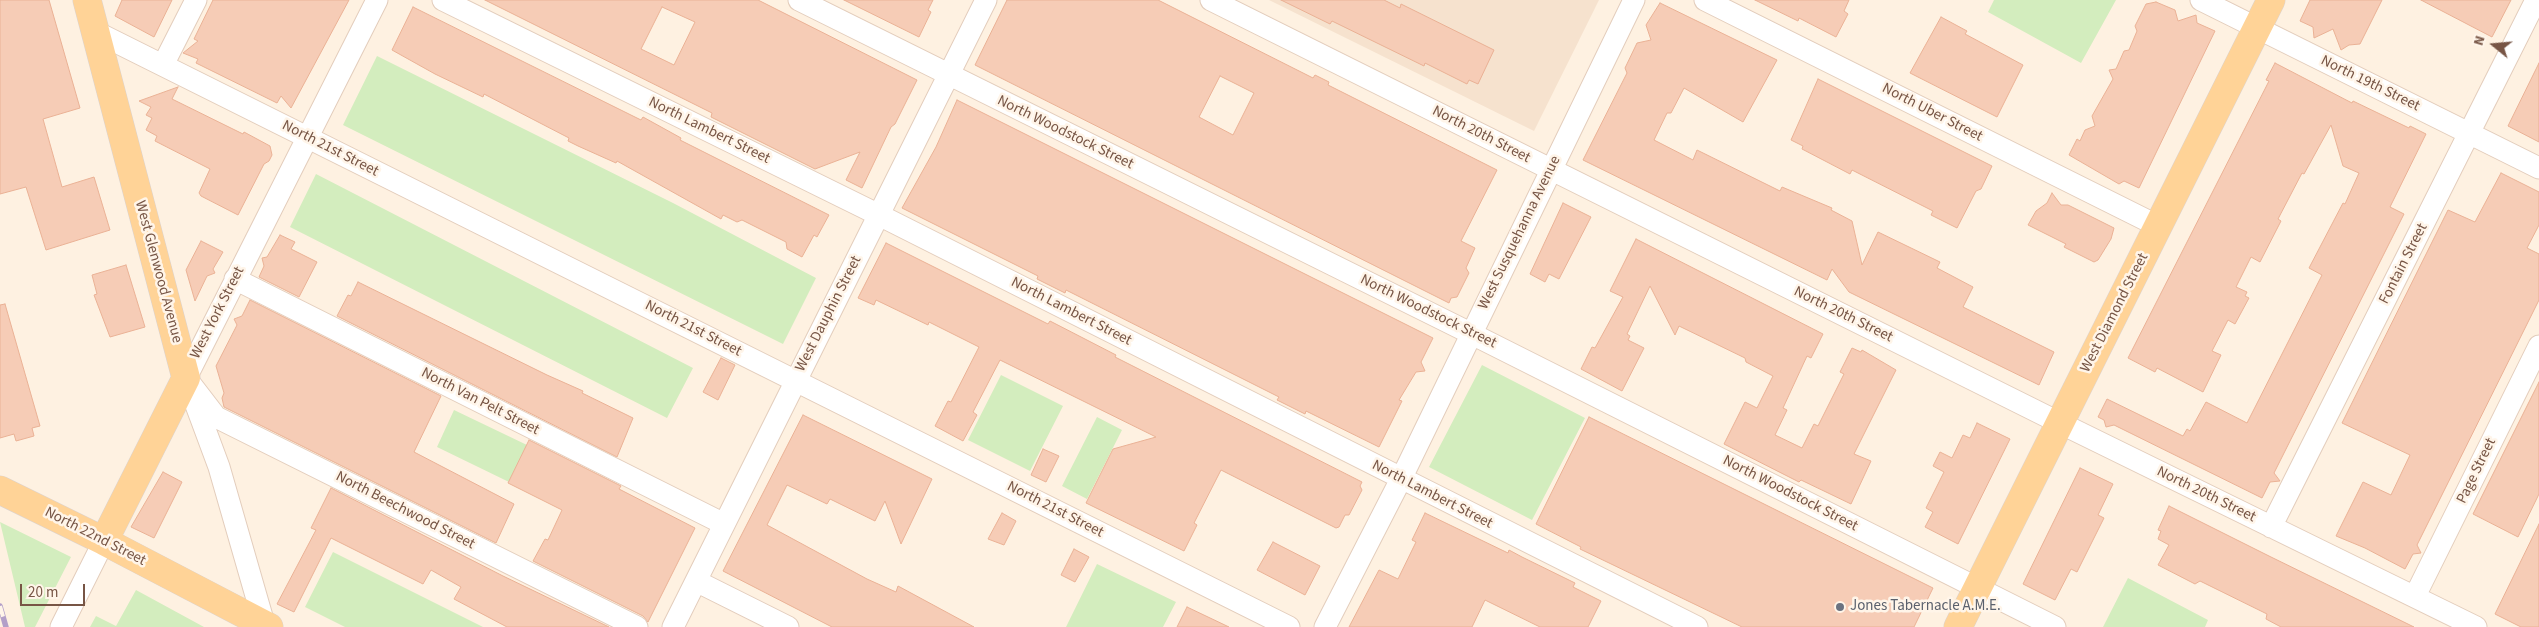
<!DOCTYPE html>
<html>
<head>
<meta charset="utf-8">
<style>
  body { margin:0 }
  #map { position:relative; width:2539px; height:627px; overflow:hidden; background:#fef1e1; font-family:"Source Sans 3",sans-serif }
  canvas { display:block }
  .north { position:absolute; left:2469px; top:20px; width:50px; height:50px; -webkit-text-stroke:4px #fff5e9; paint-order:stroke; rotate:287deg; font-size:14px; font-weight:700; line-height:20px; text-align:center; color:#775545 }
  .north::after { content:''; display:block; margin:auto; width:18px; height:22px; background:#775545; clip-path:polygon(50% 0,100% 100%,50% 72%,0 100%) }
  .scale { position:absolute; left:20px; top:584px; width:65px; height:22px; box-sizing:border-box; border:2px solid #775545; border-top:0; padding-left:6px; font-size:15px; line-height:18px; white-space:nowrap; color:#775545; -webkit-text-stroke:4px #fff5e9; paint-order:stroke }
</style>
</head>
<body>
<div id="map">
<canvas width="2539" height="627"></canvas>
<div class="north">N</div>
<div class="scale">20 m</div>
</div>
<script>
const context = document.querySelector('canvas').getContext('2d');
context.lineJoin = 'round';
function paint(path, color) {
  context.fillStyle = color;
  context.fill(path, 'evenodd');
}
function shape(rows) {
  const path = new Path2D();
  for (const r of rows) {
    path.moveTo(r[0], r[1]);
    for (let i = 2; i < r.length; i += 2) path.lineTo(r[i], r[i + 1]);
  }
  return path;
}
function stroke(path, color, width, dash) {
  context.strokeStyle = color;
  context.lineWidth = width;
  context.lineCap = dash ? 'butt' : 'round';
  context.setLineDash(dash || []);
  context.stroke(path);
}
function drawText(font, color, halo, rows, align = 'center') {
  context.font = font + ' "Source Sans 3",sans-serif';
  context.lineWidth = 5;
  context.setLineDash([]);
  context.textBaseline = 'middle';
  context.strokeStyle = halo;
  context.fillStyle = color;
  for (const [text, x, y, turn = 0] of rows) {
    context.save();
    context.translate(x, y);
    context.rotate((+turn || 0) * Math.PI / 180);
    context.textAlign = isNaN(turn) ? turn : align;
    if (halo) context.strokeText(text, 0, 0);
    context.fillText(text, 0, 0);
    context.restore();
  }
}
paint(shape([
  [1269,0,1599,0,1534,131]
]), '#f6e2ce');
paint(shape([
  [1994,0,2116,0,2081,63,1988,12],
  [377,56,673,203,816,278,783,344,343,125],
  [316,174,693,368,667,418,290,227],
  [1482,365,1585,418,1532,520,1429,467],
  [1001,375,1063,406,1030,471,968,440],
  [454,410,527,445,509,482,437,447],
  [1097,417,1122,430,1087,499,1062,486],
  [0,522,71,557,35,627,25,627],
  [333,552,483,627,345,627,305,607],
  [1097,564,1176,602,1163,627,1066,627],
  [2128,578,2208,620,2205,627,2103,627],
  [136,590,204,627,90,627,96,616,116,626]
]), '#d3edbe');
const building = shape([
  [0,0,49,0,80,108,43,119,62,187,94,177,110,230,46,250,26,187,0,194,0,0],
  [122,0,172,0,154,37,115,16,122,0],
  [213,0,349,0,291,108,281,96,277,103,196,63,198,59,183,53,198,41,194,39,213,0],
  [485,0,758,0,917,80,895,124,891,127,862,188,846,180,860,152,815,169,711,117,712,113,485,0],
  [662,7,695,22,674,65,641,49,662,7],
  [844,0,933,0,928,10,931,12,919,37,844,0],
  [1007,0,1158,0,1313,78,1315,75,1329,82,1328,85,1497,170,1461,241,1475,248,1466,268,1469,273,1457,297,1451,298,1449,303,975,65,1007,0],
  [1220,76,1254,93,1233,135,1199,117,1220,76],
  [1281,0,1384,0,1400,8,1401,4,1494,50,1478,84,1469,80,1467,84,1425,63,1424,66,1332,21,1330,24,1281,0],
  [1755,0,1849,0,1844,11,1848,14,1836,37,1799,18,1798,21,1755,0],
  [2310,0,2382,0,2360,44,2349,45,2341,50,2333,29,2314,38,2313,27,2300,21,2310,0],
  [2421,0,2511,0,2492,37,2421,0],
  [2156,2,2175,10,2178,21,2196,15,2197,23,2215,31,2139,188,2124,181,2119,184,2069,155,2077,139,2080,141,2085,130,2095,126,2092,116,2113,79,2109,70,2116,69,2124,51,2129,50,2137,31,2135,26,2146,4,2156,2],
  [1660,3,1777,60,1743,122,1684,88,1671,113,1667,113,1654,140,1693,160,1697,150,1780,191,1782,187,1832,208,1831,210,1852,221,1862,265,1878,232,1940,262,1937,268,1973,287,1963,307,2054,352,2039,385,1849,292,1832,269,1827,280,1583,160,1627,73,1625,68,1637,43,1651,40,1646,25,1660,3],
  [413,7,641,120,643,117,681,138,680,140,829,215,817,237,814,235,802,257,787,249,786,242,742,220,737,222,723,215,721,219,617,161,616,163,578,146,568,141,569,138,484,94,483,97,435,74,392,50,413,7],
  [1941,17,1967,31,1965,34,2023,65,1997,117,1910,73,1941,17],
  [2275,63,2352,103,2353,101,2409,128,2410,126,2426,134,2390,207,2404,214,2274,473,2280,481,2270,482,2262,498,2114,425,2106,427,2104,420,2098,417,2107,399,2183,436,2187,429,2190,431,2206,402,2247,423,2283,352,2322,275,2309,268,2343,203,2345,204,2359,173,2343,166,2331,125,2304,174,2302,173,2278,219,2281,221,2260,262,2251,257,2236,287,2247,292,2245,296,2249,298,2235,324,2228,320,2212,351,2221,355,2203,392,2157,368,2155,372,2128,358,2269,81,2266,80,2275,63],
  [2539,63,2539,142,2508,126,2539,63],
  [1818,79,1992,166,1981,189,1976,191,1957,228,1931,215,1933,211,1852,170,1850,174,1802,149,1803,146,1791,140,1818,79],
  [178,87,172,99,243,134,244,132,270,146,272,155,269,161,264,164,238,215,201,196,199,193,210,169,155,141,157,136,146,130,152,118,146,115,151,107,139,101,178,87],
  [957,100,1433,338,1421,362,1425,371,1416,372,1399,400,1402,401,1379,447,1306,411,1305,414,1277,400,1279,397,1066,290,1065,293,1037,279,1038,276,902,208,936,147,957,100],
  [2501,173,2539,192,2539,225,2527,248,2539,254,2539,300,2417,545,2421,553,2413,554,2405,569,2365,548,2336,536,2363,482,2391,495,2410,455,2342,423,2448,210,2475,222,2501,173],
  [2052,193,2061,205,2068,205,2114,228,2111,239,2098,260,2094,262,2064,247,2066,244,2028,225,2036,211,2047,203,2052,193],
  [1563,203,1591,217,1559,279,1549,274,1545,282,1530,274,1563,203],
  [280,235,295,242,291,249,317,262,299,297,259,277,264,266,262,258,267,257,280,235],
  [1636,239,1823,334,1811,358,1807,356,1783,408,1787,410,1775,435,1802,448,1814,424,1818,426,1844,374,1840,372,1852,348,1861,352,1862,350,1896,370,1854,454,1871,461,1851,504,1801,480,1799,482,1724,444,1745,402,1757,408,1773,376,1746,362,1745,358,1679,326,1675,335,1650,286,1627,334,1630,336,1628,340,1644,348,1622,391,1581,369,1592,347,1595,348,1623,297,1610,291,1636,239],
  [201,241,223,252,213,269,215,273,207,276,195,301,186,270,201,241],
  [886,243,1048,324,1050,321,1116,355,1115,357,1362,482,1360,486,1362,490,1349,515,1345,515,1339,527,1336,528,1221,470,1194,523,1197,525,1184,551,1086,503,1113,449,1156,437,1000,360,973,412,977,415,963,441,935,426,948,401,951,402,979,347,929,322,928,325,876,300,874,305,858,298,886,243],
  [126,265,145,327,110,337,94,295,97,294,92,275,126,265],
  [358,282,547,375,583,391,582,393,633,418,617,457,337,316,348,295,351,296,358,282],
  [250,300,441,396,414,452,514,504,496,543,224,407,222,398,224,393,216,366,237,325,234,319,242,316,250,300],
  [5,304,40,426,32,428,34,436,16,441,14,434,0,438,0,305,5,304],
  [721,358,735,365,718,400,703,392,721,358],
  [2539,382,2539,494,2518,537,2473,514,2539,382],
  [803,415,932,479,901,544,885,501,875,521,830,499,827,504,787,485,767,525,867,579,896,592,898,586,974,627,832,627,723,571,803,415],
  [1589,417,1933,588,1914,627,1742,627,1580,549,1581,547,1536,524,1589,417],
  [1977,423,2010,439,1958,544,1925,527,1933,512,1926,508,1944,472,1933,466,1940,452,1952,458,1963,435,1970,438,1977,423],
  [529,440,621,486,619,489,695,528,648,622,643,616,533,561,545,539,548,540,562,510,508,483,529,440],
  [1043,449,1059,456,1046,482,1031,475,1043,449],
  [2080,468,2113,484,2098,515,2104,518,2077,572,2071,569,2055,600,2023,584,2080,468],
  [163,472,182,482,154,538,131,527,163,472],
  [331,488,503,576,609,627,507,627,454,599,461,587,431,570,423,584,331,538,294,612,277,604,316,530,311,528,331,488],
  [2169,506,2271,557,2414,627,2281,627,2266,619,2267,614,2200,581,2195,584,2158,565,2169,545,2158,539,2161,531,2158,530,2169,506],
  [1002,513,1016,521,1004,545,988,539,1002,513],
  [1425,513,1508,553,1509,550,1522,557,1575,583,1573,587,1601,601,1588,627,1540,627,1485,600,1472,627,1349,627,1379,570,1398,579,1416,542,1412,540,1425,513],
  [2539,524,2539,627,2521,627,2495,614,2539,524],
  [1273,542,1320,566,1305,595,1257,570,1273,542],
  [1074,549,1089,557,1075,582,1061,575,1074,549],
  [1187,607,1229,627,1177,627,1187,607]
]);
paint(building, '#f6ccb6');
stroke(building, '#eab195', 1);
const minor = shape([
  [443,0,879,215,1697,627],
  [799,0,1470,333,2055,627],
  [1211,0,2060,423,2476,627],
  [1705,0,2158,226],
  [2201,0,2539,168],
  [96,32,1289,627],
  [163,65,196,0],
  [235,279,724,524],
  [186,378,216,417,637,627],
  [186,378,377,0],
  [193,397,219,467,265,627],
  [2271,527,2536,0],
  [696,581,788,627],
  [2415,596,2539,346],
  [61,627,104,541],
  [673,627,986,0],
  [1325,627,1401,479,1634,0]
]);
const major = shape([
  [87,0,186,378,104,541],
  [0,490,104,541,269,627],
  [1958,627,2271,0]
]);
stroke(minor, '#e3cdbc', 23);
stroke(major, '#dcd3cf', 29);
stroke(minor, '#fff', 21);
stroke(major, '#ffd397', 28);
const rail = shape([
  [0,606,6,627]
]);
stroke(rail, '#b39fc8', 5.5);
stroke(rail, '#fff5e9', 4, [11]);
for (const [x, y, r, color] of [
  [1840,607,5,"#6b7280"]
]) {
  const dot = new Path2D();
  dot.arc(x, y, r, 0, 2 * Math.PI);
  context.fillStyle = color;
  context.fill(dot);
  stroke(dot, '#fff5e9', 2);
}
drawText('15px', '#775545', '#fff5e9', [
  ["North 19th Street",2370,84,26],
  ["North Uber Street",1932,113,27],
  ["North Lambert Street",709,131,26],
  ["North Woodstock Street",1065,133,26],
  ["North 20th Street",1481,135,27],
  ["North 21st Street",330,149,27],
  ["West Susquehanna Avenue",1520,233,-64],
  ["Fontain Street",2404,264,-63],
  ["West Glenwood Avenue",158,272,75],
  ["North Lambert Street",1071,312,27],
  ["North Woodstock Street",1428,312,26],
  ["West York Street",218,313,-63],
  ["West Diamond Street",2115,313,-63],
  ["West Dauphin Street",829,314,-63],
  ["North 20th Street",1843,315,26],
  ["North 21st Street",693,329,27],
  ["North Van Pelt Street",480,402,27],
  ["Page Street",2477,471,-64],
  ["North Woodstock Street",1790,494,27],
  ["North Lambert Street",1432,495,27],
  ["North 20th Street",2206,495,26],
  ["North 21st Street",1055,510,27],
  ["North Beechwood Street",405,511,27],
  ["North 22nd Street",95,537,27]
]);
drawText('15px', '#5b616d', '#fff5e9', [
  ["Jones Tabernacle A.M.E.",1850,607]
], 'left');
</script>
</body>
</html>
